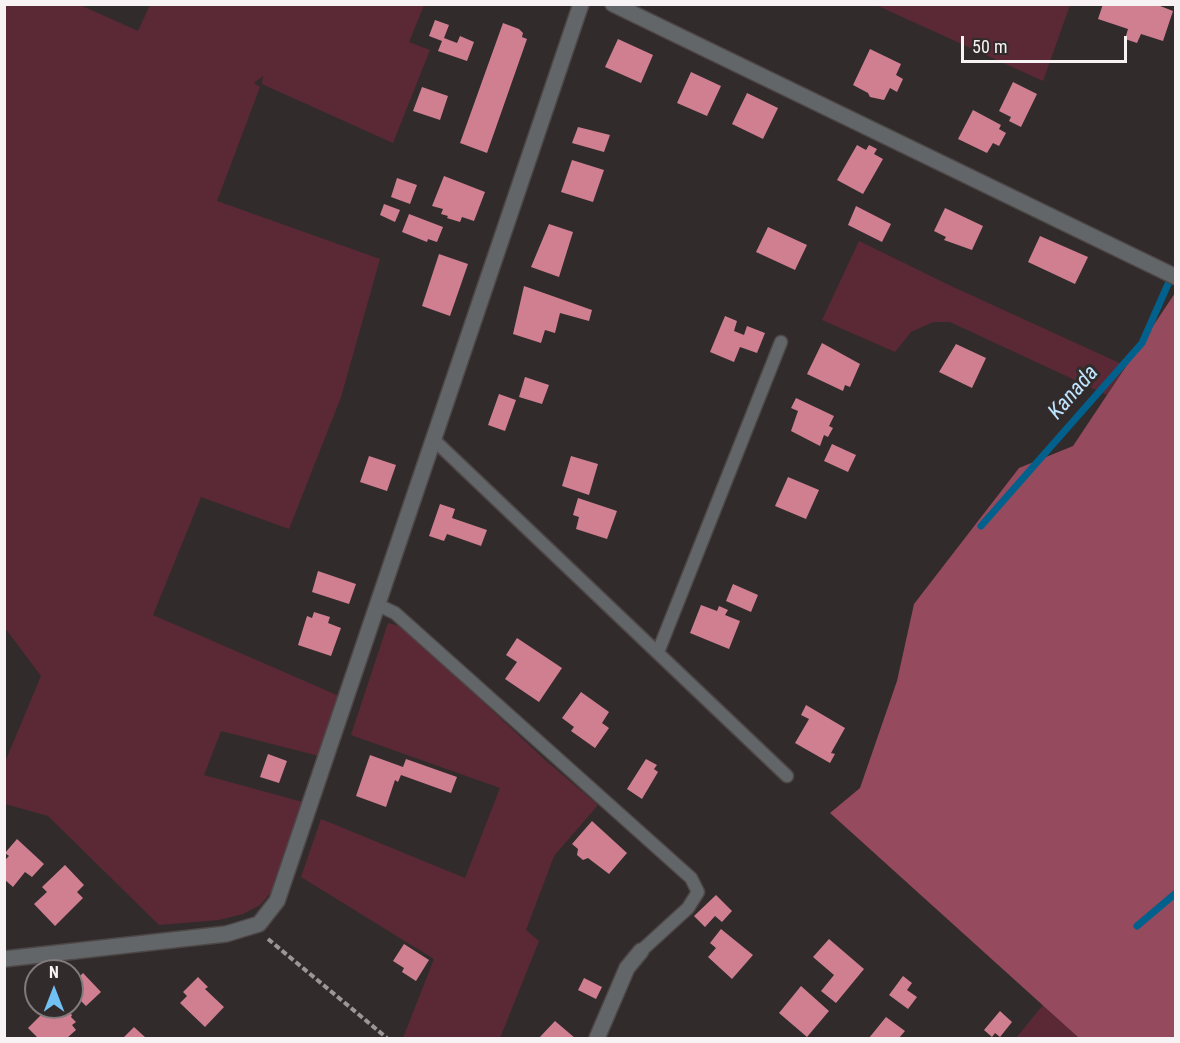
<!DOCTYPE html>
<html>
<head>
<meta charset="utf-8">
<style>
  body { margin:0 }
  #map { position:relative; width:1180px; height:1043px; overflow:hidden; background:#322b2c; font-family:"Roboto Condensed",sans-serif }
  canvas { display:block }
  .frame { position:absolute; inset:0; border:6px solid #f7f2f3; pointer-events:none }
  .north { position:absolute; left:24px; top:959px; width:60px; height:60px; box-sizing:border-box; background:#322b2c; border:2px solid #817b7c; border-radius:50%; rotate:0deg; font-size:16px; font-weight:700; line-height:24px; text-align:center; color:#f7f2f3 }
  .north::after { content:''; display:block; margin:auto; width:21px; height:27px; background:#71c1f4; clip-path:polygon(50% 0,100% 100%,50% 72%,0 100%) }
  .scale { position:absolute; left:961px; top:36px; width:166px; height:27px; box-sizing:border-box; border:3px solid #f7f2f3; border-top:0; padding-left:8px; font-size:18px; line-height:21px; white-space:nowrap; color:#f7f2f3; -webkit-text-stroke:4px #322b2c; paint-order:stroke }
</style>
</head>
<body>
<div id="map">
<canvas width="1180" height="1043"></canvas>
<div class="frame"></div>
<div class="north">N</div>
<div class="scale">50 m</div>
</div>
<script>
const context = document.querySelector('canvas').getContext('2d');
context.lineJoin = 'round';
function paint(path, color) {
  context.fillStyle = color;
  context.fill(path, 'evenodd');
}
function shape(rows) {
  const path = new Path2D();
  for (const r of rows) {
    path.moveTo(r[0], r[1]);
    for (let i = 2; i < r.length; i += 2) path.lineTo(r[i], r[i + 1]);
  }
  return path;
}
function stroke(path, color, width, dash) {
  context.strokeStyle = color;
  context.lineWidth = width;
  context.lineCap = dash ? 'butt' : 'round';
  context.setLineDash(dash || []);
  context.stroke(path);
}
function drawText(font, color, halo, rows, align = 'center') {
  context.font = font + ' "Roboto Condensed",sans-serif';
  context.lineWidth = 6;
  context.setLineDash([]);
  context.textBaseline = 'middle';
  context.strokeStyle = halo;
  context.fillStyle = color;
  for (const [text, x, y, turn = 0] of rows) {
    context.save();
    context.translate(x, y);
    context.rotate((+turn || 0) * Math.PI / 180);
    context.textAlign = isNaN(turn) ? turn : align;
    if (halo) context.strokeText(text, 0, 0);
    context.fillText(text, 0, 0);
    context.restore();
  }
}
paint(shape([
  [5,5,80,5,138,31,150,5,424,5,409,42,430,50,393,143,262,84,263,76,254,83,260,87,217,201,380,259,341,397,289,529,201,497,153,615,339,696,319,756,221,731,204,775,306,803,273,890,260,905,243,914,219,920,159,925,48,816,5,804,5,762,41,676,5,628],
  [876,5,1070,5,1043,81],
  [859,241,951,286,1126,366,1107,395,950,322,933,322,911,332,895,352,822,320],
  [388,623,403,627,544,759,598,805,554,856,526,930,539,941,500,1038,403,1038,434,959,301,877,321,819,465,878,500,788,351,735],
  [1043,1005,1079,1038,1016,1038]
]), '#5b2936');
paint(shape([
  [1175,293,1175,1038,1079,1038,830,813,860,788,897,681,914,604,1019,468,1073,446]
]), '#954a5d');
stroke(shape([
  [981,526,1142,343,1172,275],
  [1137,926,1176,893]
]), '#02618c', 7);
paint(shape([
  [1103,4,1155,4,1173,11,1163,41,1141,34,1137,43,1125,39,1128,29,1098,19],
  [435,20,449,25,444,38,457,43,460,36,474,42,467,61,438,51,442,41,429,36],
  [503,23,519,29,523,33,522,37,527,39,487,153,460,143],
  [618,39,653,55,641,83,605,67],
  [870,49,901,64,896,75,903,79,897,92,890,88,884,100,870,97,868,93,853,85],
  [691,72,721,86,707,116,677,103],
  [1013,82,1037,94,1021,127,1009,121,1011,117,999,111],
  [422,87,448,96,440,120,413,111],
  [747,93,778,108,763,139,732,124],
  [973,110,1001,125,999,129,1006,133,999,146,993,143,987,153,958,139],
  [578,127,610,135,604,152,572,143],
  [857,145,866,150,869,145,877,149,874,154,883,159,863,194,837,180],
  [572,160,604,170,593,202,561,192],
  [444,176,485,192,474,221,462,217,460,222,447,218,448,216,441,214,443,209,432,206],
  [397,178,417,185,410,204,391,197],
  [384,204,400,210,395,222,380,215],
  [856,206,891,224,882,242,848,225],
  [945,208,983,226,972,250,944,240,946,237,934,231],
  [409,214,443,227,437,242,428,239,427,242,402,232],
  [549,224,573,232,559,277,531,267],
  [768,227,807,245,795,270,756,252],
  [1040,236,1088,257,1075,284,1028,262],
  [439,254,468,264,450,316,422,306],
  [524,286,592,310,589,321,560,313,555,333,545,330,541,343,513,334],
  [725,316,737,321,734,331,744,335,747,326,765,333,757,353,740,347,734,362,710,352],
  [822,343,860,364,850,387,845,385,843,391,807,374],
  [956,344,986,358,972,388,939,372],
  [525,377,549,385,542,404,519,397],
  [499,394,516,400,505,431,488,425],
  [796,398,834,416,829,426,833,428,828,437,824,435,820,446,791,431,798,411,791,408],
  [832,444,856,455,848,472,824,461],
  [369,456,396,465,387,491,360,482],
  [571,456,598,464,589,495,562,486],
  [788,477,819,490,806,519,775,506],
  [578,498,617,511,607,539,576,529,579,517,573,515],
  [440,504,455,509,452,518,487,530,481,546,447,534,444,541,429,536],
  [318,571,356,584,349,604,312,592],
  [733,584,758,595,751,612,726,601],
  [701,605,717,611,719,606,728,610,725,615,740,621,729,649,690,633],
  [314,612,330,617,328,623,341,628,331,656,298,645,307,616,312,618],
  [517,638,562,668,539,702,505,679,517,662,506,655],
  [581,692,609,712,602,723,609,728,595,748,571,731,574,727,562,718],
  [806,705,845,728,831,753,835,754,830,763,795,743,809,719,801,715],
  [268,754,287,761,279,783,260,777],
  [370,755,403,767,406,759,457,777,451,793,401,775,398,782,395,780,386,807,356,796],
  [646,759,657,765,654,769,658,772,642,799,627,789],
  [592,821,627,853,609,874,588,858,583,860,577,855,578,849,572,844],
  [17,839,44,864,32,877,25,872,13,887,4,879,4,861,9,856,5,853],
  [65,865,84,885,77,892,83,898,55,926,34,904,47,892,42,887],
  [716,895,732,911,722,922,715,916,705,927,694,916],
  [721,929,753,955,732,979,708,957,716,948,710,943],
  [829,939,864,969,836,1003,821,991,834,975,813,957],
  [404,944,429,960,416,981,402,972,404,968,393,961],
  [83,973,101,992,86,1006,72,992,72,984],
  [903,976,912,983,907,990,917,997,908,1009,889,995],
  [198,977,208,987,205,989,224,1007,205,1027,180,1003,187,996,183,992],
  [584,978,602,987,596,999,578,990],
  [801,986,829,1011,807,1037,779,1013],
  [49,1007,57,1010,64,1007,72,1015,71,1017,76,1022,72,1025,76,1030,67,1038,38,1038,28,1028],
  [1000,1011,1012,1022,1000,1037,995,1033,992,1037,984,1030],
  [886,1017,905,1031,899,1038,869,1038],
  [555,1021,575,1038,539,1038],
  [134,1027,146,1038,123,1038]
]), '#d07f91');
const lane = shape([
  [434,440,787,776],
  [378,605,395,613,691,878,698,892,688,908,641,951],
  [658,652,781,342]
]);
const street = shape([
  [613,4,1176,277],
  [4,959,226,934,259,924,277,901,581,4],
  [597,1038,627,968,641,951]
]);
stroke(lane, '#4e4748', 15);
stroke(street, '#4e4748', 18);
stroke(shape([
  [268,939,387,1038]
]), '#9b9697', 4, [6, 3]);
stroke(lane, '#636668', 12);
stroke(street, '#636668', 15);
drawText('italic 22px', '#bfe5fe', '#322b2c', [
  ["Kanada",1074,393,-49]
]);
</script>
</body>
</html>
